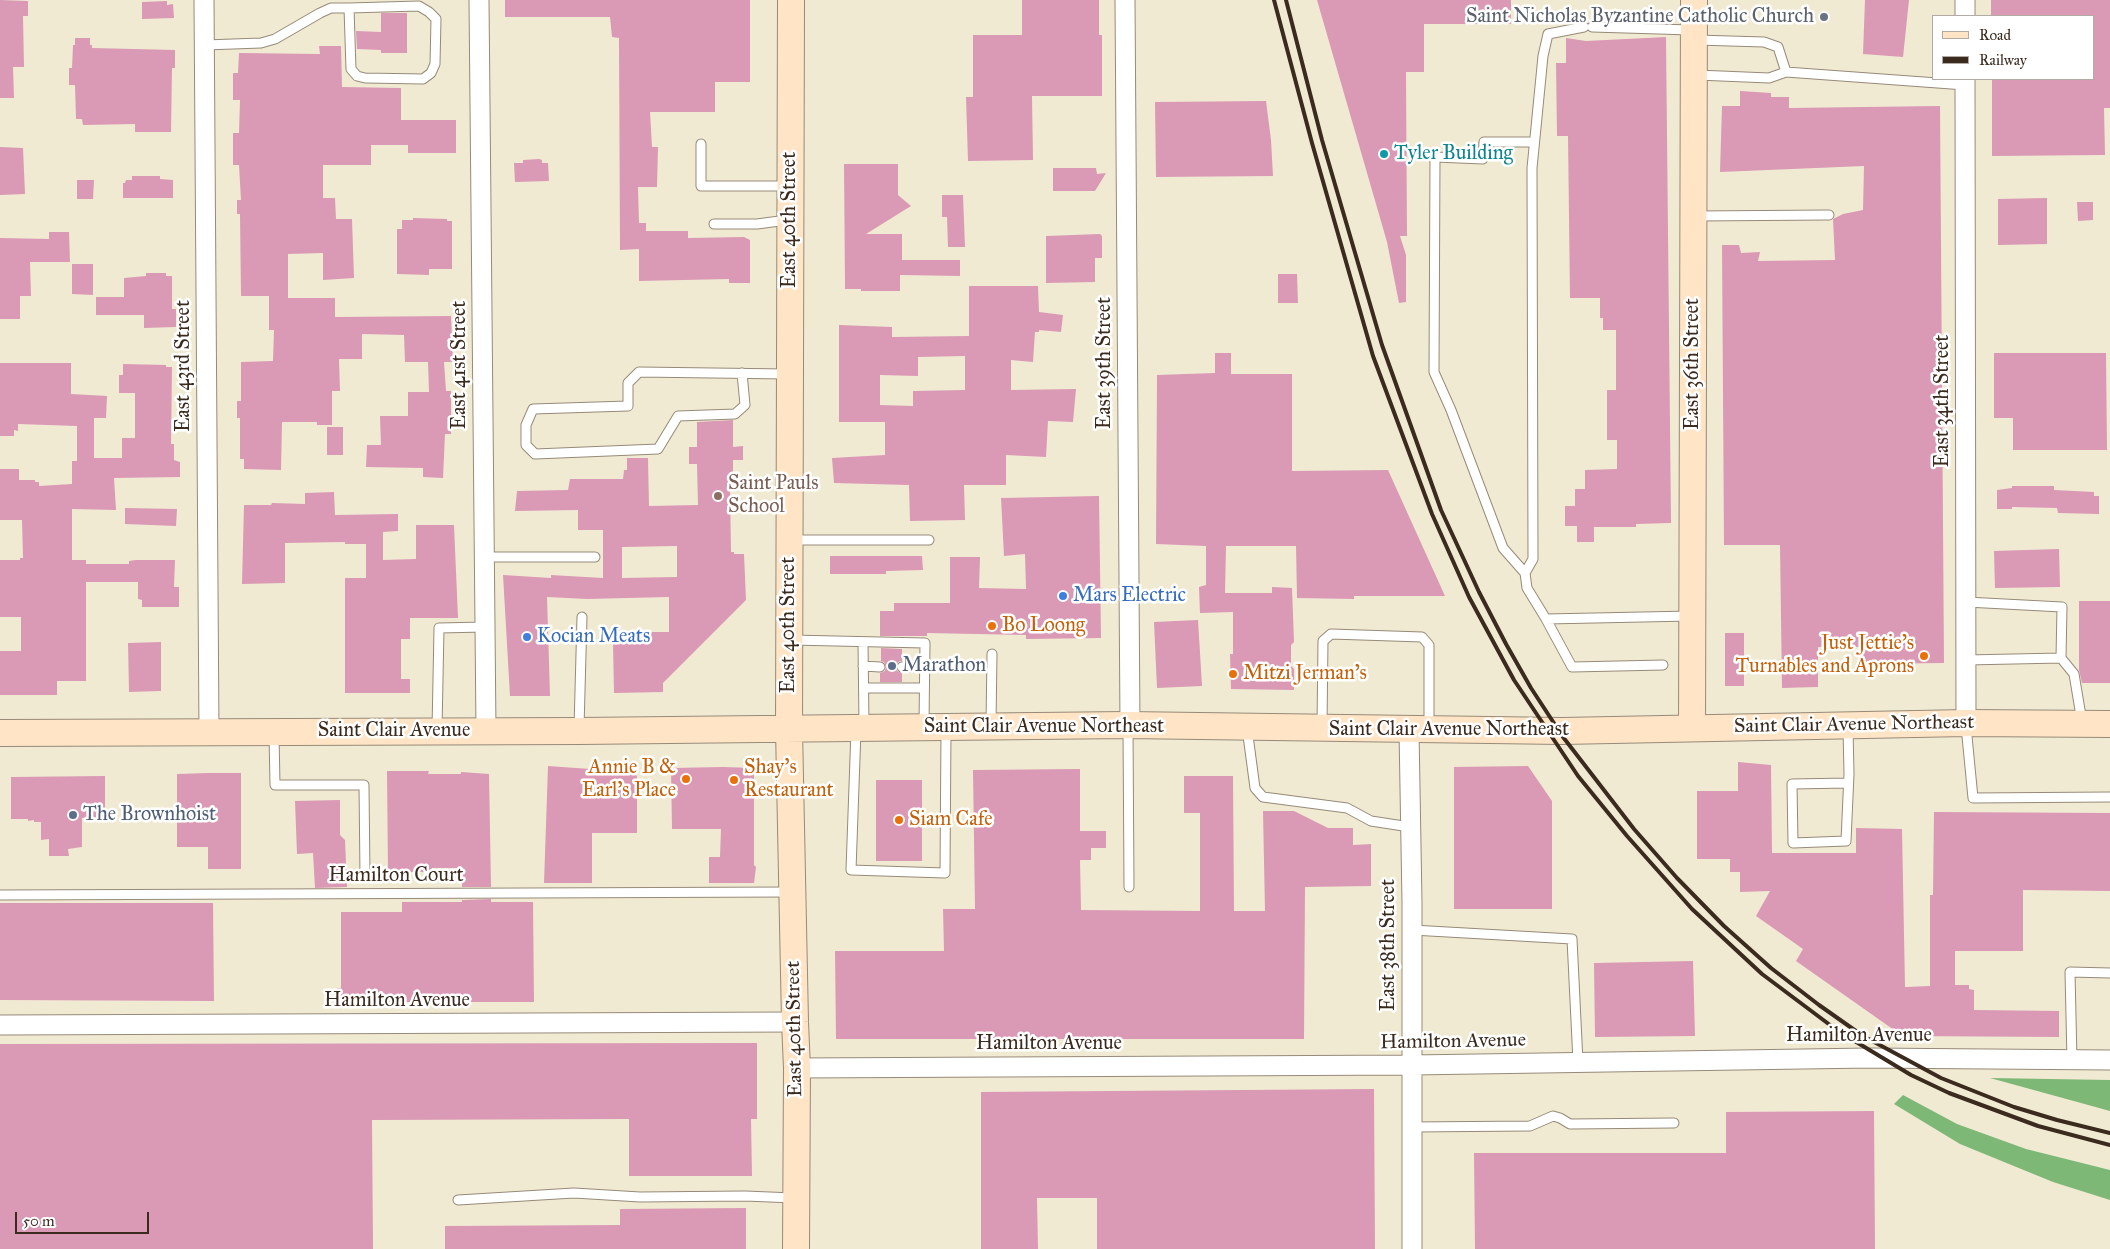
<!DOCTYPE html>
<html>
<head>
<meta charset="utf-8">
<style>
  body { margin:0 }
  #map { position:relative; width:2110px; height:1249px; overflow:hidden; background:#f1ead3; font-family:"IM FELL Great Primer",serif }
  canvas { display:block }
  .legend { position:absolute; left:1932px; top:15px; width:162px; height:65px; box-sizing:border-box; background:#fff; border:1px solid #b1aaa5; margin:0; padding:6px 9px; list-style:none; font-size:15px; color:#3b2a1e }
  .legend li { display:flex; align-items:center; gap:10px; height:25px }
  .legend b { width:25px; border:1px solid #b1aaa5 }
  .scale { position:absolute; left:15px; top:1212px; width:134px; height:22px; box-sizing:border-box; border:2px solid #3b2a1e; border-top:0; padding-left:6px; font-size:15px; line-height:18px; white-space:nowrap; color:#3b2a1e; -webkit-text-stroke:4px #fff; paint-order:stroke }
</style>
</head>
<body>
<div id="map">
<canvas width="2110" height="1249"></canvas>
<ul class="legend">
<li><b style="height:6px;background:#ffe4c6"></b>Road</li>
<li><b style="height:6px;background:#3b2a1e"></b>Railway</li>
</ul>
<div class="scale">50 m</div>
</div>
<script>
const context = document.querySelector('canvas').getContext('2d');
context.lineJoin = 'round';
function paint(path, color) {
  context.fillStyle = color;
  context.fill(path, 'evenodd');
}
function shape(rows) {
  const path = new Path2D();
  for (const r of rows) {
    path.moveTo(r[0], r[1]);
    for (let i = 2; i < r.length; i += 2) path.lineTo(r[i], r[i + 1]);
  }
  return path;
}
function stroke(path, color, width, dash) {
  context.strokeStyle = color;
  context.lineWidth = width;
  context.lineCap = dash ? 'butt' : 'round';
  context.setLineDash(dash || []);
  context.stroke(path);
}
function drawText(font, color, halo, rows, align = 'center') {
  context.font = font + ' "IM FELL Great Primer",serif';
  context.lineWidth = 5;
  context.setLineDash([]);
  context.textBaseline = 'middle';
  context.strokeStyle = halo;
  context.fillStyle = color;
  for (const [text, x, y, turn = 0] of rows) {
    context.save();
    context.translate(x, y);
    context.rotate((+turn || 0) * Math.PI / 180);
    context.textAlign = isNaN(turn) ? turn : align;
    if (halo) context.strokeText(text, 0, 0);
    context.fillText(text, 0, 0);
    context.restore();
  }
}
paint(shape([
  [1990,1078,2110,1080,2110,1111],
  [1903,1095,1957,1124,2026,1149,2110,1170,2110,1200,2053,1182,1960,1144,1894,1104]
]), '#7db877');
paint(shape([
  [0,0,28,1,28,16,23,16,24,67,13,67,14,98,0,98],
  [505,0,750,0,750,82,715,82,715,112,650,112,652,147,658,147,657,187,638,187,639,223,646,223,646,231,688,231,688,238,744,237,750,240,750,283,729,283,729,279,639,281,639,249,620,250,619,38,612,37,610,17,505,17],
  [1022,0,1099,0,1099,35,1102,35,1102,96,1032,96,1033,160,968,161,966,97,973,97,973,35,1022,35],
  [1317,0,1511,0,1511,24,1424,24,1424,72,1406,72,1407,236,1400,236,1406,255,1406,302,1399,303,1387,242],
  [1865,0,1909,0,1903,57,1863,54],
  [1991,0,2110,0,2110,108,2104,108,2105,155,1992,156,1992,79,2094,79,2094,16,1991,16],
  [167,1,167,5,173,4,174,18,142,19,142,2],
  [381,13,407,13,407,53,381,53,381,50,357,49,356,31,381,32],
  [1666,37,1671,523,1636,524,1636,527,1594,527,1594,542,1577,542,1577,526,1565,526,1565,506,1575,506,1575,489,1585,489,1585,470,1617,469,1617,440,1607,440,1607,390,1616,390,1616,330,1603,330,1603,318,1600,318,1600,298,1570,298,1568,136,1557,136,1556,63,1566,63,1566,38,1586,41],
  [75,38,90,38,90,45,92,45,92,48,175,50,175,68,172,68,171,132,135,132,135,124,83,125,82,119,76,119,75,85,69,85,69,68,72,68,73,45,75,45],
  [319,46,341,46,342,87,401,88,401,120,456,120,456,153,408,153,408,145,371,145,371,165,323,165,323,198,335,198,336,219,352,219,354,278,323,280,323,253,288,254,288,298,335,298,335,317,451,316,453,362,444,362,446,391,451,391,451,434,445,434,443,478,423,477,423,468,366,467,367,445,381,445,380,416,408,416,408,392,429,392,428,362,405,362,404,335,362,334,362,359,339,359,340,391,332,391,332,425,317,425,317,422,282,422,281,470,244,469,244,459,240,459,240,418,237,418,237,401,241,401,241,362,273,361,274,330,269,330,269,296,241,296,240,214,237,214,237,200,241,200,239,165,233,165,233,133,239,133,240,100,233,100,233,73,238,73,239,53,320,54],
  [1740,91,1771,93,1771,97,1789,97,1789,108,1940,106,1944,663,1862,664,1862,647,1818,647,1818,687,1782,688,1780,545,1724,545,1722,245,1739,245,1741,253,1760,252,1758,261,1835,260,1833,219,1843,214,1863,210,1864,166,1720,172,1722,106,1740,106],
  [1266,101,1271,140,1273,176,1156,177,1155,102],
  [0,147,23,148,25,194,0,195],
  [539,159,542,160,542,163,548,163,549,181,515,182,514,163,523,163,523,160],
  [844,164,898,164,898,195,911,206,866,234,902,234,902,260,960,260,960,276,900,275,900,291,861,291,861,289,845,289],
  [1053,168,1096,168,1097,174,1106,173,1095,191,1053,191],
  [132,176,160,176,160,179,173,180,173,198,123,198,123,183,125,183,126,180,132,180],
  [77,180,94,180,93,199,77,199],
  [942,195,963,195,965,247,948,247,947,217,942,217],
  [2047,198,2047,244,1998,245,1998,199],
  [2077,202,2093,202,2093,220,2078,221],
  [413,218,447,219,447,221,452,221,452,269,429,269,429,275,397,274,397,229,402,229,402,220,413,220],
  [49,232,69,232,70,262,30,262,31,296,20,296,20,319,0,319,0,238,49,239],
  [1100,234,1102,236,1102,258,1095,258,1095,282,1046,283,1046,236],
  [72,264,93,264,93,295,72,294],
  [146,273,166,273,166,276,172,276,172,309,176,309,176,327,144,328,144,315,96,315,96,297,124,297,124,278,146,276],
  [1278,274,1297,274,1298,303,1278,303],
  [969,286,1038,286,1039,312,1063,315,1061,332,1039,330,1039,332,1035,332,1033,362,1011,360,1011,390,1076,389,1073,422,1048,421,1046,457,1006,455,1006,485,964,485,965,520,910,521,909,485,834,483,832,458,885,455,885,422,839,422,839,325,892,327,892,337,969,336],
  [965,356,965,390,913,391,913,406,880,405,880,375,918,376,918,357],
  [1215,353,1231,353,1231,374,1292,374,1292,471,1388,470,1445,596,1354,596,1354,599,1297,598,1296,546,1226,546,1225,593,1272,593,1272,587,1292,588,1294,642,1291,645,1291,666,1294,669,1294,690,1231,689,1230,654,1233,654,1233,612,1200,613,1199,587,1206,585,1206,546,1156,544,1157,375,1215,373],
  [1994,353,2106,353,2107,450,2013,450,2013,418,1994,418],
  [0,363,71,363,71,394,107,396,106,418,94,418,94,458,122,458,122,438,135,438,135,393,119,393,119,375,123,375,123,364,166,365,166,367,172,367,171,444,174,444,174,460,180,462,180,477,114,478,116,510,72,509,72,560,86,560,86,564,129,564,129,561,136,560,175,560,174,587,179,587,179,607,142,607,142,600,138,599,138,582,86,582,86,681,57,681,57,695,0,695,0,651,21,651,21,617,0,617,0,560,20,560,20,558,23,558,22,520,0,520,0,469,19,469,19,480,35,480,35,482,39,482,39,486,72,484,72,461,77,461,77,426,18,424,18,431,14,430,14,436,0,436],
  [733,420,733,447,743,446,743,460,733,460,733,489,730,489,731,552,734,552,734,554,744,554,746,600,663,683,663,692,614,693,613,643,617,643,617,637,645,636,645,632,669,632,669,597,587,599,547,597,550,696,510,696,503,575,551,578,551,575,603,578,603,530,578,530,578,510,515,511,517,491,568,490,570,479,623,479,624,470,627,470,627,458,648,458,649,506,698,505,697,464,689,464,689,447,697,447,697,422],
  [677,546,677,577,622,578,622,547],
  [327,427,343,427,343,455,327,455],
  [2012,486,2054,486,2054,490,2094,492,2094,496,2099,496,2099,514,2058,513,2057,508,2012,507,2012,509,1997,509,1997,490,2012,488],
  [334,492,335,515,398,514,398,531,383,532,383,560,416,559,416,525,454,525,458,618,410,618,410,639,401,639,401,679,410,679,410,693,345,693,345,578,366,578,366,544,345,544,345,542,285,543,285,583,242,584,244,505,271,505,272,503,305,504,305,493],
  [1099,496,1101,638,1026,639,1026,635,927,633,927,636,880,636,880,611,894,611,894,603,950,603,950,557,980,557,979,588,1026,589,1025,554,1004,556,1001,498],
  [125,508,177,509,176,526,125,524],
  [2059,549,2060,587,1995,588,1994,551],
  [830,556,922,556,923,570,886,571,886,574,830,574],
  [2079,601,2110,601,2110,683,2082,683,2079,670],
  [1198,620,1202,686,1157,688,1154,622],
  [1725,633,1744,633,1744,686,1725,686],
  [161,642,161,691,129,692,128,643],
  [881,648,902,649,902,661,898,662,896,667,897,671,902,673,902,682,880,682,880,673,885,671,886,667,884,662,881,661],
  [1738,762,1771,765,1772,853,1856,853,1856,828,1902,829,1905,987,1930,986,1930,895,1933,895,1934,812,2110,813,2110,891,2023,890,2023,951,1955,951,1955,985,1969,985,1969,989,1974,990,1974,1010,2059,1011,2059,1037,1904,1036,1904,1030,1894,1030,1796,961,1803,949,1756,916,1770,891,1740,892,1740,872,1730,872,1730,859,1697,859,1697,791,1738,791],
  [548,766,632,772,637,776,637,833,592,833,592,883,544,883],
  [1528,766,1552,801,1552,909,1454,909,1454,767],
  [723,767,754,768,754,865,756,867,754,883,709,883,709,857,720,857,721,829,672,829,671,768],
  [1080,769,1080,831,1106,831,1106,848,1091,848,1091,860,1080,860,1081,910,1200,911,1200,813,1184,813,1184,776,1233,776,1234,911,1265,911,1263,811,1294,811,1328,828,1353,828,1353,845,1371,844,1371,886,1305,887,1304,1039,836,1039,835,951,944,951,943,909,975,909,973,770],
  [387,771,429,771,428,774,461,774,461,772,489,774,491,887,462,887,463,868,432,868,432,872,388,872],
  [208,773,241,773,241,869,208,869,208,847,177,847,177,774],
  [105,776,105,818,82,818,82,847,68,849,69,856,49,856,49,839,41,840,41,822,34,822,34,820,28,821,28,819,11,819,11,777],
  [876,780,922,780,922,861,876,861],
  [340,800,340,835,345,840,347,887,315,888,313,853,297,854,295,801],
  [491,899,491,902,533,902,534,1002,337,1002,337,988,341,988,341,912,402,912,402,902,462,902,462,900],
  [0,903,213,903,214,1001,0,1000],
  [1693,961,1695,1036,1595,1037,1594,963],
  [757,1043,757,1119,751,1119,752,1176,629,1176,629,1119,372,1120,373,1249,0,1249,0,1044],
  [1374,1089,1375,1249,1097,1249,1097,1198,1037,1198,1038,1249,981,1249,981,1092],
  [1874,1111,1875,1249,1475,1249,1474,1153,1726,1153,1726,1112],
  [746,1208,746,1249,445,1249,445,1226,620,1225,620,1209]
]), '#da99b5');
const lane = shape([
  [1584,27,1548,34,1543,56,1532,168,1533,559,1525,573,1527,588,1546,619,1691,616],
  [1592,27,1691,30],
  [1696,40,1764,42,1778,47,1786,72,1965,85],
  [205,45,261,43,275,39,320,13,331,8,349,8,419,6,429,12,436,19,435,64,431,73,423,79,365,78,357,76,351,69,349,8],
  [1697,75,1769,78,1786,72],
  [701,144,701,186,787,186],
  [1696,216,1829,215],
  [714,224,757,224,787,220],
  [742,373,745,405,735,414,678,416,658,449,535,454,526,445,526,425,533,409,628,406,628,383,639,372,787,374],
  [792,540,929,540],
  [484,557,595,557],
  [1525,573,1503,548,1451,410,1434,372,1435,157,1483,159,1484,142,1534,142],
  [1966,602,2062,607,2061,658,1966,660],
  [1546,619,1572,667,1663,665],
  [791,640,925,643,924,724],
  [863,642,864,725],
  [2061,658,2074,674,2082,722],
  [863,666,880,667],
  [902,667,924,667],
  [864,688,924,688],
  [991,724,992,654],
  [1322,726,1323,641,1331,634,1422,637,1429,645,1429,727],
  [1966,726,1973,798,2110,797],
  [579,728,582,617],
  [1128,728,1129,887],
  [1247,728,1255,788,1263,797,1347,808,1371,821,1410,827],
  [1848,728,1849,774,1846,841,1793,843,1792,784,1848,783],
  [437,730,439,628,485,627],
  [856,730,851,870,945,873,946,730],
  [274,734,275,785,364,785,365,877],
  [0,895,790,892],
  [1412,930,1572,939,1578,1062],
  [2072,1060,2070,972,2110,973],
  [1412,1127,1530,1126,1553,1116,1560,1118,1570,1124,1674,1123],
  [458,1200,574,1193,640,1197,745,1196,794,1198]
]);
const street = shape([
  [204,0,209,732],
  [479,0,486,730],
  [1125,0,1130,725],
  [1965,0,1965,16],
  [1965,79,1966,723],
  [1409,730,1412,903,1412,1249],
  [0,1025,795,1022],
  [797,1068,1412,1065,1869,1058,2110,1060]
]);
const secondary = shape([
  [791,0,789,729,795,1022,797,1068,796,1249],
  [1692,728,1694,0],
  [0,733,579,731,1127,725,1562,731,1966,723,2110,724]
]);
stroke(lane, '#968a78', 11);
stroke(street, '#968a78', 21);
stroke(secondary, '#968a78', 28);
stroke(lane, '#fff', 9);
stroke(street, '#fff', 19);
stroke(secondary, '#ffe4c6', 26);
stroke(shape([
  [1274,0,1312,143,1373,356,1432,514,1469,597,1514,680,1578,776,1627,836,1692,909,1762,974,1838,1031,1911,1075,1949,1093,2038,1126,2110,1145],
  [1286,0,1322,140,1382,345,1441,510,1479,592,1506,644,1531,688,1563,737,1634,829,1677,878,1724,926,1771,968,1819,1005,1863,1036,1941,1078,2014,1107,2057,1120,2110,1133]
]), '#3b2a1e', 4);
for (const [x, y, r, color] of [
  [1824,17,5,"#6b7280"],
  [1384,154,5,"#0f9aa8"],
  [718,496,5,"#8d6e63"],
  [1063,596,5,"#3f7fe0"],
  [992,626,5,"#e8710a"],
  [527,637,5,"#3f7fe0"],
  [1924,656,5,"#e8710a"],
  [892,666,5,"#5c6f8a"],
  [1233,674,5,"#e8710a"],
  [686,779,5,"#e8710a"],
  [734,780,5,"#e8710a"],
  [73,815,5,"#5c6f8a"],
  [899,820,5,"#e8710a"]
]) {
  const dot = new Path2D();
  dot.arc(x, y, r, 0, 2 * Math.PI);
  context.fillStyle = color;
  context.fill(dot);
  stroke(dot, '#fff', 2);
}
drawText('20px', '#5b616d', '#fff', [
  ["Saint Nicholas Byzantine Catholic Church",1814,17]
], 'right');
drawText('20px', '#0d838f', '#fff', [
  ["Tyler Building",1394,154]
], 'left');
drawText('20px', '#3b2a1e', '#fff', [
  ["East 40th Street",790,220,-90],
  ["East 39th Street",1105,363,-90],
  ["East 36th Street",1693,364,-90],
  ["East 41st Street",460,365,-90],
  ["East 43rd Street",184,366,-90],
  ["East 34th Street",1943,401,-90],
  ["East 40th Street",789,625,-90],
  ["Saint Clair Avenue Northeast",1854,725,-1],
  ["Saint Clair Avenue Northeast",1044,727],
  ["Saint Clair Avenue Northeast",1449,730],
  ["Saint Clair Avenue",394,731],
  ["Hamilton Court",396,876],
  ["East 38th Street",1389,945,-90],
  ["Hamilton Avenue",397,1001],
  ["East 40th Street",795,1029,-91],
  ["Hamilton Avenue",1859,1036],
  ["Hamilton Avenue",1453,1042,-1],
  ["Hamilton Avenue",1049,1044]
]);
drawText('20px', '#785e54', '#fff', [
  ["Saint Pauls",728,484],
  ["School",728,507]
], 'left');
drawText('20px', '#366cbe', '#fff', [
  ["Mars Electric",1073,596],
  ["Kocian Meats",537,637]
], 'left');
drawText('20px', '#c56008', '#fff', [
  ["Bo Loong",1002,626],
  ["Just Jettie's",1914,644,"right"],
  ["Turnables and Aprons",1914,667,"right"],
  ["Mitzi Jerman's",1243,674],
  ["Annie B &",676,768,"right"],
  ["Earl's Place",676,791,"right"],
  ["Shay's",744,768],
  ["Restaurant",744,791],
  ["Siam Cafe",909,820]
], 'left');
drawText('20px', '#4e5e75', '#fff', [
  ["Marathon",902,666],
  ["The Brownhoist",83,815]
], 'left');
</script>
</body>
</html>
